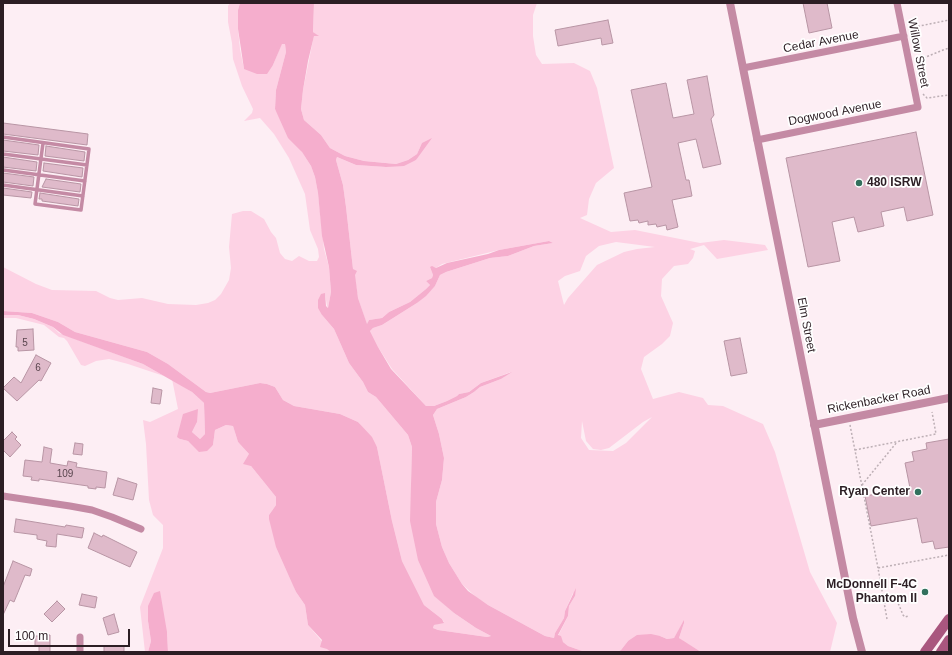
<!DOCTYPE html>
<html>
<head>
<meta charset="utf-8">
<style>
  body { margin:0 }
  #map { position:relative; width:952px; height:655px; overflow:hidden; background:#fdeef4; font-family:Arial,sans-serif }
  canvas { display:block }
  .frame { position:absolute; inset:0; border:4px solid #2c1e24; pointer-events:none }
  .scale { position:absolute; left:8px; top:629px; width:122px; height:18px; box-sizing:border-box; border:2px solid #2c1e24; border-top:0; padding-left:5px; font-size:12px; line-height:14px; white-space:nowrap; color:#2c1e24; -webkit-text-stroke:3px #fff; paint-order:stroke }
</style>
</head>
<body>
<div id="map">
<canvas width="952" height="655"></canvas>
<div class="frame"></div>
<div class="scale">100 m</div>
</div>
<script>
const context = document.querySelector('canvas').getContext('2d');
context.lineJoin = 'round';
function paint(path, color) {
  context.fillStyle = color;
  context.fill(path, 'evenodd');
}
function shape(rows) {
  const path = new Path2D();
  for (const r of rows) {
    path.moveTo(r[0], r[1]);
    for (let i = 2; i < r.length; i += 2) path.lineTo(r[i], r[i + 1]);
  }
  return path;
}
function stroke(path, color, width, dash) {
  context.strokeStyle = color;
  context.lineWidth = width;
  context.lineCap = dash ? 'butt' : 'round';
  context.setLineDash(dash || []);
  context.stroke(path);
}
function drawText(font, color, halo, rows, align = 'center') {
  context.font = font + ' Arial,sans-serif';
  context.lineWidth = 3.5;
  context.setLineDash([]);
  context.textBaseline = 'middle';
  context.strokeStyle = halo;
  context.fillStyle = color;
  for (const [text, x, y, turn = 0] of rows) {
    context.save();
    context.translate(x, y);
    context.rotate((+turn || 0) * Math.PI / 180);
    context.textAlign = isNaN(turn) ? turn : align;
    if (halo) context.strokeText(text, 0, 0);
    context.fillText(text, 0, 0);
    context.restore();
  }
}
paint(shape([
  [230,3,240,3,238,10,238,29,240,49,244,69,273,65,282,43,285,44,286,52,276,90,275,109,311,166,315,177,318,193,324,249,329,267,331,292,328,308,327,306,325,294,322,315,334,329,349,363,363,382,368,392,376,397,408,435,412,447,411,493,434,595,454,613,476,628,491,636,487,637,438,630,433,628,434,625,444,622,442,619,424,605,402,561,392,521,377,447,358,422,340,414,294,406,283,400,275,387,267,384,260,383,210,393,206,392,168,364,147,352,75,332,58,322,32,313,3,311,3,267,36,284,52,290,96,291,110,298,118,300,142,298,168,304,196,305,208,303,215,300,221,294,229,280,231,268,229,247,232,214,243,211,251,211,264,219,271,232,276,238,280,253,285,259,292,261,299,256,309,261,317,261,319,257,318,249,310,230,305,194,289,158,274,134,260,118,244,121,252,113,253,109,242,86,233,59,232,43,228,22,228,6],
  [314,3,537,3,533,15,533,36,536,55,542,64,574,63,590,71,597,88,614,168,596,183,589,199,587,215,580,218,611,232,635,230,700,243,724,240,765,245,768,250,717,259,704,245,690,249,695,251,693,258,688,264,674,266,662,279,661,296,673,323,670,336,662,344,644,357,641,369,653,399,679,392,703,398,708,405,723,406,763,424,775,452,810,572,837,623,830,652,701,652,684,642,679,638,684,623,674,638,667,639,660,636,628,641,621,650,617,652,585,652,568,646,563,642,558,636,568,616,569,606,575,596,573,593,565,611,564,618,555,633,554,638,545,636,488,605,477,598,462,584,449,563,442,547,436,524,436,502,442,480,444,458,439,434,433,415,437,409,466,397,474,392,480,387,501,379,511,372,481,383,469,392,459,394,457,396,447,401,434,406,426,406,392,369,378,347,370,331,373,328,382,325,417,303,435,286,440,275,446,272,490,258,508,256,534,246,553,243,549,241,499,250,442,264,436,268,430,267,433,275,432,278,426,281,430,285,426,289,410,302,389,312,382,318,369,320,367,325,358,298,353,269,346,207,343,185,336,160,337,157,356,165,386,167,416,160,422,143,417,154,408,160,396,164,364,161,345,156,330,148,321,135,304,120,301,109,303,90,314,35,318,36,313,32],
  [616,242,655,247,637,249,624,252,597,265,568,298,564,305,558,281,565,276,580,271,586,256,599,246],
  [652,417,626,443,613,451,589,450,581,438,582,421,586,441,593,449,601,450,609,448,643,422],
  [3,315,18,315,34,319,53,327,59,333,143,364,164,376,128,364,109,359,96,361,85,366,81,365,67,341,64,338,59,337,44,325,16,318,3,318],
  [172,379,192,392,204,403,205,434,200,439,192,432,197,422,180,439,188,441,199,451,213,445,215,430,226,425,233,426,238,442,249,454,251,466,276,497,276,505,269,515,296,592,305,605,308,625,331,652,168,652,167,632,148,621,151,641,148,652,145,652,140,607,163,548,163,525,153,515,149,500,146,444,143,420,150,422,178,409]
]), '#fdd2e4');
paint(shape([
  [240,3,314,3,313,32,319,36,314,36,308,61,303,90,301,109,304,120,321,135,330,148,345,156,364,161,396,164,408,160,417,154,422,143,432,138,416,160,404,166,386,167,356,165,337,157,336,160,343,185,346,207,353,269,357,271,355,275,358,298,367,324,369,320,382,318,389,312,410,302,426,289,430,285,426,281,432,278,433,275,430,267,432,266,436,268,447,263,488,254,499,250,549,241,553,243,534,246,508,256,490,258,446,272,440,275,435,286,426,296,417,303,382,325,373,328,370,331,378,347,391,369,426,406,434,406,447,401,457,396,459,394,469,392,481,383,512,372,501,379,480,387,474,392,466,397,437,409,433,415,439,434,444,458,442,480,436,502,436,524,442,547,449,563,462,584,468,591,488,605,545,636,554,638,555,633,564,618,565,611,576,588,575,596,569,606,568,616,558,635,561,636,563,642,568,646,585,652,331,652,327,649,320,647,322,640,308,625,305,605,296,592,276,547,269,519,269,515,276,505,276,497,251,466,243,464,249,454,238,442,233,426,226,425,215,430,213,445,207,451,199,452,188,441,180,439,177,437,183,414,198,409,197,422,192,432,200,439,205,434,204,403,192,392,143,364,63,335,53,327,34,319,18,315,3,315,3,311,32,313,58,322,75,332,147,352,168,364,206,392,210,393,260,383,267,384,275,387,283,400,294,406,340,414,358,422,372,437,377,447,392,521,402,561,424,605,442,619,444,623,434,625,433,628,438,630,487,637,491,636,476,628,454,613,434,596,418,560,410,521,412,447,408,435,376,397,368,392,363,382,349,363,334,329,322,315,318,308,318,300,321,294,325,293,326,306,328,308,331,292,329,267,322,236,318,193,315,177,311,166,302,152,288,138,275,109,276,90,286,52,285,44,282,44,273,65,267,74,257,74,244,69,238,29,238,10],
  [160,591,167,632,168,652,148,652,151,641,148,621,148,606,154,593],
  [684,620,684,623,679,638,701,652,617,652,621,650,628,641,637,635,651,634,660,636,667,639,674,638]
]), '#f5aecd');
const building = shape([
  [803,3,827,3,832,28,809,33,803,3],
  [608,20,613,43,602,45,601,38,558,46,555,30,608,20],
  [707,76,714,115,711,119,721,164,703,168,696,139,678,143,686,180,689,180,692,196,672,200,678,227,667,230,666,225,657,227,656,224,648,225,648,221,639,223,638,220,630,221,624,193,652,187,631,90,666,83,673,118,694,114,687,80,707,76],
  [3,123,88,134,87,145,3,134,3,123],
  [916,132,933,215,907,221,904,207,881,212,884,226,858,232,854,217,832,222,840,261,808,267,786,158,916,132],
  [3,140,39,145,38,155,3,151,3,140],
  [46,146,85,152,84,161,45,156,46,146],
  [3,157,37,162,36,171,3,167,3,157],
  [44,163,83,168,82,177,43,171,44,163],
  [3,173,34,177,33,186,3,182,3,173],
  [46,179,81,184,80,192,42,187,46,179],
  [3,188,32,192,31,198,3,195,3,188],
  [40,193,79,199,78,206,42,201,42,199,39,199,40,193],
  [33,329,34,350,18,351,18,347,16,347,17,330,33,329],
  [740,338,747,373,731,376,724,341,740,338],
  [36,355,51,363,41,381,39,380,17,401,3,388,14,377,21,383,36,355],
  [153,388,162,390,160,404,151,403,153,388],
  [12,432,17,437,15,439,21,445,10,457,3,450,3,441,12,432],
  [949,439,949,547,935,549,933,541,922,543,917,518,871,526,865,496,910,488,905,463,914,461,912,452,927,449,926,443,949,439],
  [75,443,83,444,82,455,73,454,75,443],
  [44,447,52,449,50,463,67,466,68,461,77,463,76,467,107,472,105,488,96,487,96,489,88,488,88,486,39,479,39,481,31,480,32,477,23,476,25,460,42,462,44,447],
  [118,478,137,484,133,500,113,495,118,478],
  [16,519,65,527,66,525,84,528,82,538,57,534,56,547,46,546,47,541,37,539,37,535,14,532,16,519],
  [94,533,102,537,103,535,137,552,130,567,88,548,94,533],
  [13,561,32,569,30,576,25,575,14,602,10,600,3,615,3,587,13,561],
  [82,594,97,597,95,608,79,605,82,594],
  [57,601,65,609,52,622,44,614,57,601],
  [114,614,119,632,108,635,103,618,114,614],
  [39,635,50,635,50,652,39,652,39,646,35,646,35,636,39,636,39,635],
  [104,646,124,646,124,652,104,652,104,646]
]);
paint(building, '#dfbaca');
stroke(building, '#b895a4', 1);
stroke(shape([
  [910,28,949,20],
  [916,61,943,50,949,48],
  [923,94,927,98,949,95],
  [850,425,878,568],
  [855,450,936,434,932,412],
  [862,485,897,442],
  [884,603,897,601,899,605,903,615,905,617,909,616],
  [887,619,878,568,949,555]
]), '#bdafb5', 1.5, [2, 2]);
stroke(shape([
  [3,137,89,149,81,210,35,204,43,143],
  [3,154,87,165],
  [3,170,85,181],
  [3,185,83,196]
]), '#c48aa4', 3.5);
stroke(shape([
  [743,68,904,36],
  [757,140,918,107,897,3],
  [3,496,70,506,92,510,112,517,141,529],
  [80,637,80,652]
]), '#c48aa4', 7);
stroke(shape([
  [730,3,853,618,862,652],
  [814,425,949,398]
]), '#c48aa4', 8);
stroke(shape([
  [925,652,949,619],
  [941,652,949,640]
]), '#a9567e', 10);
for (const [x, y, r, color] of [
  [859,183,4,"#32705d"],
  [918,492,4,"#32705d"],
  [925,592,4,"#32705d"]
]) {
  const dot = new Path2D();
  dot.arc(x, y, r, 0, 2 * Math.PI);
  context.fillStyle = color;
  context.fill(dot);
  stroke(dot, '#fff', 1.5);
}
drawText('10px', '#59454e', null, [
  ["5",25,343],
  ["6",38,368],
  ["109",65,474]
]);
drawText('12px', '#2c1e24', '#fff', [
  ["Cedar Avenue",821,42,-11],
  ["Willow Street",918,53,79],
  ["Dogwood Avenue",835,113,-11],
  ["Elm Street",806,325,79],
  ["Rickenbacker Road",879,400,-11]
]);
drawText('bold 12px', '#2c1e24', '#fff', [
  ["480 ISRW",867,183,"left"],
  ["Ryan Center",910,492],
  ["McDonnell F-4C",917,585],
  ["Phantom II",917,599]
], 'right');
</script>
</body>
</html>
